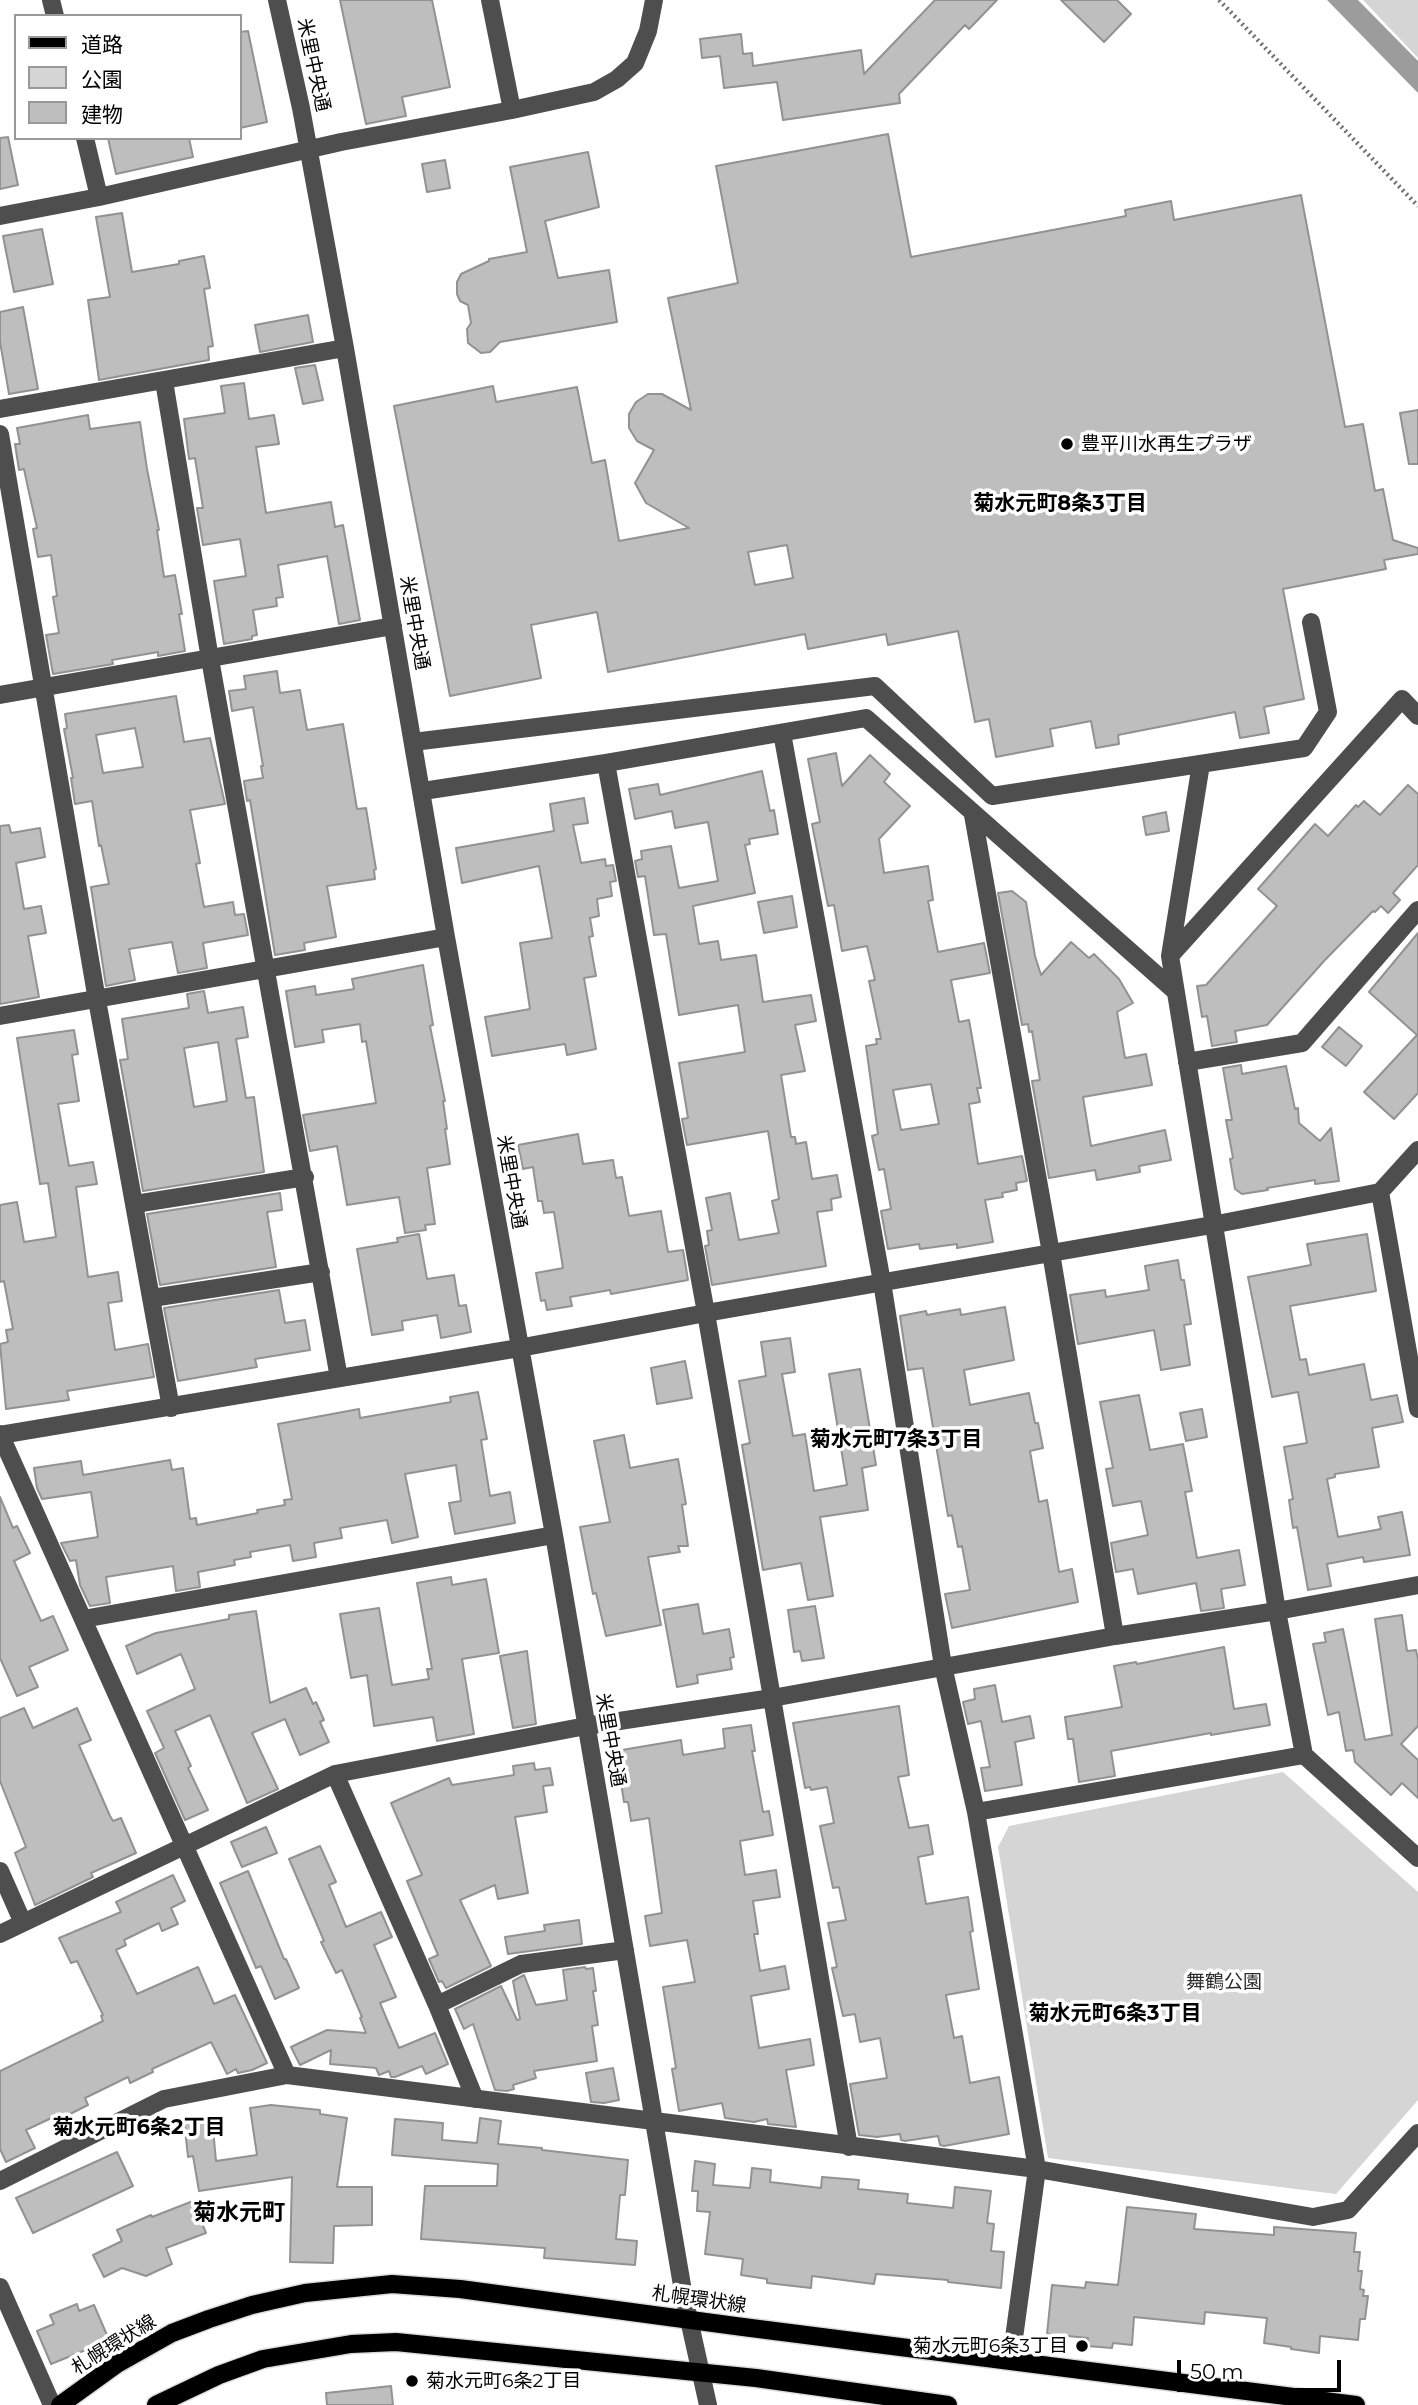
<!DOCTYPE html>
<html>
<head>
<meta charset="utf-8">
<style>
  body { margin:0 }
  #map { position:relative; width:1418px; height:2405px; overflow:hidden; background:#fff; font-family:Montserrat,"Noto Sans JP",sans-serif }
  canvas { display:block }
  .legend { position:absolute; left:14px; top:14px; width:228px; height:126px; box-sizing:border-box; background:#fff; border:2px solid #999; margin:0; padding:9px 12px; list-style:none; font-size:21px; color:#000 }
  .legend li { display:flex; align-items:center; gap:14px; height:35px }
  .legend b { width:35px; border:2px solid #999 }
  .scale { position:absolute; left:1177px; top:2360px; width:164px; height:32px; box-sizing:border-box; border:4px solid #000; border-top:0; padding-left:9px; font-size:21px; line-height:24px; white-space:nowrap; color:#000; -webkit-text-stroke:5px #fff; paint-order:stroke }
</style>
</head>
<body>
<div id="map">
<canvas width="1418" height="2405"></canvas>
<ul class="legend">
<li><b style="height:9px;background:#000"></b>道路</li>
<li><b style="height:19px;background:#d5d5d5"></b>公園</li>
<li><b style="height:19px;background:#bebebe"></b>建物</li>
</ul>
<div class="scale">50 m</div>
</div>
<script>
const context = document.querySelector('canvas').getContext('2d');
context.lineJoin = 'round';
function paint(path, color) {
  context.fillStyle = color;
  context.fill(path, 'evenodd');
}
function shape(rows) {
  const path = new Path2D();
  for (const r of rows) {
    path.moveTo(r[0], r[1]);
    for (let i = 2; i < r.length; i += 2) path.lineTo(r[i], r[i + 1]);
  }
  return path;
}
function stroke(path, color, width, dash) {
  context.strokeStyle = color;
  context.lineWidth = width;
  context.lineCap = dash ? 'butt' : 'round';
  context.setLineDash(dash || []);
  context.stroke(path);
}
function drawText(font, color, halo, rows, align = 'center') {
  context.font = font + ' Montserrat,"Noto Sans JP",sans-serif';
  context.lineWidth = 7;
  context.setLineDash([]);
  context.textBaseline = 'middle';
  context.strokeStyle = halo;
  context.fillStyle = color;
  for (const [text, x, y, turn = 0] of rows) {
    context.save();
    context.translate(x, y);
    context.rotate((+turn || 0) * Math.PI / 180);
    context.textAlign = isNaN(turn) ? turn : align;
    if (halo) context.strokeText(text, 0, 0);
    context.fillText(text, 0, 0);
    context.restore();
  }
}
paint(shape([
  [1363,0,1418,0,1418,58],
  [1283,1772,1418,1892,1418,2100,1336,2194,1048,2158,998,1847,1009,1826]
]), '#d5d5d5');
paint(shape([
  [1327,0,1358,0,1418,61,1418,93]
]), '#9c9c9c');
const building = shape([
  [340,0,432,0,450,87,402,97,406,116,366,124,340,0],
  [935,0,997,0,969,29,965,25,899,94,900,103,783,120,777,82,724,88,720,56,702,58,700,39,741,34,743,54,752,53,753,66,861,50,864,74,935,0],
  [1061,0,1117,0,1131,14,1104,42,1061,0],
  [248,31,267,122,240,128,240,32,248,31],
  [888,134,911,257,1126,216,1125,210,1171,201,1174,220,1301,195,1345,427,1363,424,1375,491,1383,489,1393,540,1418,548,1418,554,1384,560,1386,569,1283,589,1304,699,1264,707,1269,733,1240,738,1235,712,1118,735,1119,744,1096,748,1091,721,1050,729,1053,746,996,757,989,719,975,722,958,631,888,645,886,634,808,649,805,634,608,672,597,612,531,625,541,678,450,696,394,406,493,386,496,402,577,387,592,463,605,460,619,541,689,528,646,503,635,483,654,450,637,441,629,428,629,414,636,402,648,394,662,394,691,410,668,298,738,283,716,166,888,134],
  [787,545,793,578,755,585,748,552,787,545],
  [8,137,18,185,0,189,0,138,8,137],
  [108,138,189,138,193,157,116,174,108,138],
  [588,152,599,207,545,221,558,278,609,270,617,322,500,342,490,352,481,353,468,343,467,329,471,323,468,305,460,301,457,294,457,282,461,274,489,261,489,259,527,252,510,167,588,152],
  [445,160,450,188,427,192,422,164,445,160],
  [122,213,132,272,179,264,179,261,204,256,210,288,204,289,213,346,208,347,209,360,99,380,88,300,110,297,96,217,122,213],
  [42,229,53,284,14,292,3,236,42,229],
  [23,307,38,389,9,394,0,342,0,312,23,307],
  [308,315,313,342,260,352,255,325,308,315],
  [315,365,323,400,303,404,295,368,315,365],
  [244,383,249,419,274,415,279,444,256,447,266,513,331,502,335,527,343,525,360,620,339,624,327,556,278,565,283,597,276,598,277,606,253,610,257,635,252,636,252,639,224,644,214,581,246,576,240,539,203,545,197,508,203,508,195,458,189,459,184,419,225,413,221,386,244,383],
  [1418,410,1418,464,1409,464,1400,413,1418,410],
  [88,415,90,429,140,422,147,469,159,530,157,530,164,577,175,575,182,614,179,614,185,651,158,656,158,652,112,660,113,664,53,674,46,635,59,633,53,597,57,596,51,555,38,557,33,529,37,528,28,488,24,469,19,470,15,444,20,444,17,428,88,415],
  [277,671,280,693,300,690,307,730,343,724,357,809,366,808,376,869,374,870,375,879,327,886,336,937,304,943,305,950,275,955,250,800,247,801,244,781,263,778,261,766,263,766,253,707,232,711,229,691,246,689,244,676,277,671],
  [176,696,184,742,210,738,225,804,190,810,200,863,196,864,204,907,233,902,235,915,244,914,248,935,203,943,207,968,178,973,172,942,129,949,135,980,106,986,91,887,109,884,101,845,99,846,92,801,75,804,71,778,73,778,64,729,67,728,65,714,176,696],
  [135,728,143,767,103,773,96,735,135,728],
  [836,753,842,786,870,755,890,774,884,782,910,806,879,839,884,873,928,866,933,900,928,901,938,952,984,943,990,973,951,980,959,1022,969,1020,981,1088,977,1088,980,1102,969,1104,978,1164,1022,1156,1027,1181,1016,1183,1017,1190,1002,1193,1003,1197,985,1200,993,1242,957,1248,957,1244,920,1249,919,1244,888,1249,881,1211,891,1209,884,1169,879,1170,872,1136,878,1134,866,1046,877,1044,876,1039,881,1039,869,981,875,980,867,946,842,951,834,905,828,906,812,824,820,822,808,759,836,753],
  [931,1084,939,1124,901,1130,893,1090,931,1084],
  [762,771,770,811,774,810,778,834,749,839,750,844,745,845,755,893,693,906,699,944,718,941,721,960,756,955,763,1002,811,995,816,1021,795,1025,805,1071,781,1075,791,1137,795,1137,796,1144,806,1142,812,1179,837,1175,841,1197,831,1199,832,1210,817,1212,826,1266,712,1285,705,1246,709,1245,707,1231,712,1230,706,1198,730,1193,739,1240,779,1233,772,1201,779,1199,768,1131,687,1145,682,1119,688,1118,679,1063,745,1052,738,1005,679,1015,666,934,654,935,645,876,638,877,635,861,642,859,641,851,671,846,679,888,718,881,708,822,675,828,672,811,635,819,629,789,658,784,660,795,762,771],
  [1408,785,1418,794,1418,865,1393,893,1400,900,1388,913,1381,906,1375,912,1373,911,1324,961,1267,1025,1235,1031,1237,1042,1212,1046,1207,1016,1202,1017,1197,986,1206,985,1277,906,1258,889,1315,824,1328,836,1356,805,1358,807,1364,801,1380,815,1408,785],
  [584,798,588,823,573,825,581,863,605,859,606,866,613,865,616,881,610,882,612,896,597,899,599,916,590,918,593,936,589,937,596,976,584,978,596,1049,567,1055,565,1044,492,1056,485,1017,530,1009,520,943,552,938,539,866,462,883,456,848,554,831,550,804,584,798],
  [1166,812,1169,831,1146,835,1143,817,1166,812],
  [9,825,11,833,40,828,45,857,16,863,24,909,41,906,46,933,28,936,39,997,0,1004,0,826,9,825],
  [1012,891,1026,902,1035,956,1041,975,1071,942,1089,958,1094,954,1119,979,1133,1003,1117,1012,1125,1058,1146,1054,1152,1085,1083,1097,1091,1146,1165,1130,1171,1160,1139,1166,1140,1172,1097,1180,1095,1170,1049,1178,1032,1081,1040,1080,1032,1031,1029,1032,1028,1024,1022,1025,998,893,1012,891],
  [792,896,797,927,764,933,758,902,792,896],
  [1418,933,1418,1093,1394,1119,1364,1092,1417,1035,1369,992,1418,933],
  [423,965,433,1025,430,1026,445,1101,443,1101,447,1129,445,1129,450,1164,427,1168,435,1224,425,1225,426,1230,405,1233,399,1197,347,1205,337,1146,310,1151,303,1115,376,1103,366,1041,362,1042,360,1024,322,1030,324,1042,295,1047,286,991,315,986,316,995,354,989,352,979,423,965],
  [204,991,208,1013,243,1007,248,1037,236,1039,246,1098,254,1097,264,1172,143,1191,120,1060,128,1059,122,1019,189,1008,187,994,204,991],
  [218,1042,227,1101,194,1107,184,1048,218,1042],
  [1339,1027,1362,1046,1346,1066,1322,1047,1339,1027],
  [74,1030,78,1054,72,1055,79,1101,58,1104,69,1166,93,1162,97,1184,76,1187,88,1277,118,1272,122,1301,108,1303,115,1350,148,1344,154,1377,67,1391,69,1400,6,1409,0,1344,8,1342,6,1330,13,1329,4,1281,0,1282,0,1205,17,1202,24,1242,56,1237,48,1183,40,1184,17,1038,74,1030],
  [1241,1065,1242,1074,1286,1066,1295,1109,1298,1108,1299,1123,1320,1141,1331,1128,1339,1181,1315,1184,1315,1180,1267,1188,1268,1190,1242,1194,1235,1189,1230,1159,1233,1158,1226,1120,1232,1120,1223,1068,1241,1065],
  [578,1134,583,1164,613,1160,616,1178,622,1177,629,1216,661,1211,668,1252,683,1250,688,1280,611,1294,610,1290,570,1297,572,1306,547,1310,545,1300,541,1301,536,1273,563,1268,554,1212,544,1213,542,1201,538,1201,533,1167,523,1169,518,1145,578,1134],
  [280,1193,282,1210,267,1212,276,1267,160,1285,147,1214,280,1193],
  [419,1234,427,1279,454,1275,459,1306,466,1305,471,1332,441,1338,437,1315,402,1321,403,1330,372,1335,357,1249,398,1242,397,1238,419,1234],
  [1367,1234,1376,1291,1290,1306,1300,1360,1306,1359,1309,1375,1364,1364,1371,1400,1397,1395,1403,1422,1372,1428,1379,1467,1335,1474,1335,1477,1327,1479,1338,1537,1381,1529,1378,1517,1402,1512,1410,1555,1364,1562,1363,1557,1327,1564,1331,1586,1308,1590,1297,1527,1293,1528,1289,1500,1293,1499,1284,1447,1307,1443,1298,1392,1272,1397,1248,1277,1311,1265,1307,1244,1367,1234],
  [1178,1260,1181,1280,1184,1280,1191,1324,1184,1325,1190,1365,1161,1370,1154,1330,1078,1344,1070,1295,1105,1290,1106,1297,1149,1290,1145,1266,1178,1260],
  [279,1290,285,1323,305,1320,310,1350,255,1359,257,1367,178,1381,164,1308,279,1290],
  [1005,1307,1014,1360,964,1370,970,1405,1029,1393,1035,1423,1038,1423,1043,1448,1030,1451,1039,1502,1047,1500,1059,1572,1072,1569,1078,1602,952,1628,945,1594,970,1590,962,1546,958,1547,952,1515,948,1516,923,1368,908,1370,900,1316,926,1311,927,1315,960,1309,961,1315,1005,1307],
  [790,1338,795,1372,782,1374,793,1436,805,1434,814,1491,847,1485,829,1374,860,1369,876,1465,862,1468,868,1510,820,1517,833,1596,808,1600,801,1563,763,1570,742,1445,750,1443,739,1381,766,1376,761,1342,790,1338],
  [685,1361,692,1398,657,1404,651,1368,685,1361],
  [478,1392,487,1439,481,1440,490,1496,510,1492,515,1523,455,1534,449,1503,461,1501,456,1465,405,1474,418,1537,392,1543,387,1520,340,1528,342,1538,314,1543,316,1557,293,1561,290,1545,250,1552,251,1557,234,1560,235,1565,198,1572,200,1587,176,1591,173,1566,106,1577,110,1603,90,1606,80,1585,76,1560,70,1561,61,1543,98,1537,91,1492,42,1499,37,1488,34,1468,81,1461,83,1475,170,1460,172,1470,183,1468,190,1519,196,1518,197,1525,258,1513,257,1510,285,1505,284,1500,292,1499,278,1424,359,1409,360,1418,451,1402,450,1397,478,1392],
  [1139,1395,1150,1450,1183,1444,1192,1491,1185,1492,1197,1558,1239,1550,1245,1585,1221,1589,1224,1608,1201,1611,1196,1583,1138,1594,1133,1569,1116,1572,1111,1543,1148,1535,1141,1501,1113,1506,1106,1469,1113,1468,1100,1402,1139,1395],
  [1202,1409,1207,1437,1186,1441,1180,1413,1202,1409],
  [624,1435,630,1468,678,1459,686,1504,682,1505,688,1546,678,1546,680,1552,648,1557,661,1625,606,1636,596,1593,593,1594,580,1527,610,1522,594,1441,624,1435],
  [0,1497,13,1528,17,1526,30,1553,14,1561,41,1621,53,1616,68,1650,29,1667,38,1687,17,1696,0,1658,0,1497],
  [451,1577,452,1585,486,1579,499,1653,462,1659,474,1734,437,1741,433,1717,374,1726,367,1675,351,1678,340,1614,379,1608,392,1685,429,1679,427,1669,432,1669,417,1583,451,1577],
  [698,1604,703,1634,729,1629,734,1657,730,1658,732,1669,697,1675,698,1683,677,1687,663,1610,698,1604],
  [815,1606,824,1658,802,1661,800,1651,794,1652,788,1610,815,1606],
  [256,1611,270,1703,306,1688,313,1704,316,1702,324,1720,320,1722,329,1742,300,1755,285,1719,252,1733,278,1789,247,1803,210,1715,175,1731,191,1766,188,1768,208,1810,185,1820,155,1753,164,1748,147,1711,195,1689,181,1654,137,1674,126,1646,156,1633,229,1619,229,1615,256,1611],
  [1402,1615,1407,1651,1416,1650,1418,1659,1418,1726,1401,1744,1418,1760,1418,1798,1402,1783,1391,1795,1355,1762,1353,1750,1346,1751,1339,1712,1328,1715,1313,1644,1326,1642,1324,1633,1343,1629,1365,1740,1392,1735,1375,1619,1402,1615],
  [1224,1647,1234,1709,1266,1704,1270,1725,1211,1735,1211,1733,1111,1751,1115,1776,1079,1782,1073,1739,1068,1739,1065,1717,1122,1707,1114,1666,1136,1662,1137,1664,1224,1647],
  [527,1651,536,1724,513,1728,500,1656,527,1651],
  [995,1685,1002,1722,1030,1716,1034,1738,1015,1742,1022,1785,985,1791,981,1768,990,1767,981,1721,968,1724,963,1702,975,1699,974,1689,995,1685],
  [899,1706,909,1775,898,1777,909,1828,928,1825,933,1854,918,1857,926,1904,968,1897,973,1931,970,1932,979,1989,946,1995,954,2038,962,2036,970,2083,999,2077,1009,2134,944,2146,940,2145,938,2136,905,2141,901,2140,900,2134,877,2137,859,2135,850,2084,887,2078,880,2038,860,2042,855,2014,843,2016,832,1968,837,1967,828,1923,846,1920,839,1887,833,1888,820,1826,834,1823,827,1787,811,1790,810,1787,805,1788,793,1723,899,1706],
  [24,1708,33,1728,77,1708,91,1740,79,1745,110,1816,113,1821,121,1818,136,1853,91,1873,93,1877,35,1905,15,1853,26,1847,0,1781,0,1718,24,1708],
  [751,1725,755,1751,752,1751,763,1812,769,1811,773,1835,740,1841,745,1875,776,1870,780,1897,753,1901,758,1934,754,1934,760,1971,785,1966,789,1989,751,1996,759,2048,810,2039,814,2065,786,2070,796,2127,768,2124,767,2119,754,2122,725,2118,722,2103,679,2111,672,2069,676,2068,663,1987,695,1982,687,1940,650,1946,645,1916,662,1913,649,1818,631,1821,628,1802,624,1802,616,1751,681,1740,683,1755,725,1748,723,1729,751,1725],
  [534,1763,535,1770,550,1768,553,1785,543,1786,547,1812,515,1817,528,1893,498,1899,495,1885,460,1900,491,1966,446,1988,442,1981,439,1982,429,1959,438,1955,407,1881,422,1875,391,1803,449,1778,452,1785,514,1775,513,1766,534,1763],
  [266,1827,277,1853,242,1867,231,1842,266,1827],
  [320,1846,336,1882,329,1885,346,1927,381,1912,392,1937,374,1945,396,1997,380,2003,399,2048,435,2033,448,2064,426,2074,422,2066,395,2077,391,2077,389,2071,379,2075,376,2068,330,2064,331,2050,300,2065,291,2047,327,2030,366,2033,360,2018,362,2017,342,1970,336,1973,321,1942,324,1941,289,1859,320,1846],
  [248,1871,284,1959,286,1959,299,1988,275,1999,261,1966,256,1968,220,1883,248,1871],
  [173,1875,185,1901,171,1908,178,1924,162,1931,159,1923,124,1940,126,1945,116,1950,137,1994,198,1967,214,2004,235,1995,267,2063,252,2070,238,2073,236,2069,227,2074,211,2042,152,2069,153,2072,130,2083,128,2077,85,2098,88,2105,62,2118,60,2114,26,2130,35,2148,6,2162,0,2149,0,2071,103,2021,101,2016,103,2015,77,1961,71,1963,59,1938,121,1912,116,1902,173,1875],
  [579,1920,582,1944,508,1954,505,1937,545,1931,544,1925,579,1920],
  [585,1967,586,1969,593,1968,596,1991,593,1991,598,2025,592,2026,597,2061,534,2071,536,2078,513,2085,514,2089,507,2091,495,2090,473,2024,464,2029,455,2009,501,1986,517,2020,520,2019,513,1981,524,1975,536,2005,567,2000,563,1970,585,1967],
  [613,2068,619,2100,604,2103,591,2102,586,2073,613,2068],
  [271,2105,320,2110,320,2114,347,2118,337,2187,372,2187,372,2225,334,2226,333,2263,290,2262,292,2177,199,2191,193,2156,188,2157,184,2120,212,2117,216,2161,257,2155,250,2108,271,2105],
  [480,2118,501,2121,498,2144,542,2148,542,2150,628,2160,625,2195,620,2195,616,2239,637,2241,635,2265,544,2258,545,2248,421,2239,425,2186,497,2186,498,2164,392,2155,395,2119,443,2123,442,2140,477,2143,480,2118],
  [117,2152,133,2186,33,2233,16,2198,117,2152],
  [695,2161,715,2164,713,2185,750,2188,752,2168,771,2170,770,2182,821,2188,822,2177,859,2180,858,2189,908,2194,907,2203,953,2208,955,2187,991,2191,987,2223,994,2224,991,2251,1004,2252,1001,2288,948,2282,948,2280,876,2274,874,2284,812,2276,811,2288,767,2283,767,2279,741,2275,743,2259,705,2254,710,2212,697,2211,698,2191,692,2191,695,2161],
  [193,2201,206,2233,166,2248,172,2264,146,2276,122,2268,104,2277,93,2255,122,2241,117,2230,151,2215,152,2217,193,2201],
  [1127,2207,1196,2214,1194,2229,1274,2235,1274,2227,1356,2233,1354,2252,1360,2252,1358,2271,1362,2271,1360,2289,1364,2290,1363,2296,1368,2296,1365,2319,1360,2319,1358,2340,1320,2336,1319,2353,1291,2349,1291,2347,1264,2343,1267,2318,1205,2312,1204,2324,1134,2317,1132,2345,1113,2343,1112,2348,1087,2346,1088,2338,1047,2334,1052,2285,1085,2288,1086,2282,1118,2285,1127,2207],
  [77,2304,79,2311,94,2305,107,2335,103,2343,51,2364,37,2331,54,2324,50,2315,77,2304],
  [391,2386,393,2405,327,2405,326,2393,391,2386]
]);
paint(building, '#bebebe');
stroke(building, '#929292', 2);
const major = shape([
  [60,2405,117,2364,172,2333,209,2319,252,2305,305,2293,392,2284,460,2289,743,2327,1356,2405],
  [156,2405,219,2375,263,2359,351,2344,396,2342,756,2378,948,2405]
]);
stroke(major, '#dbdbdb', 21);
stroke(shape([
  [1219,0,1418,206]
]), '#707070', 4.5, [2, 3.5]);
stroke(shape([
  [51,0,55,16],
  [277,0,301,108,345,348,446,937,554,1535,684,2297,708,2405],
  [490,0,512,110],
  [85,138,99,197],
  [0,216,99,197,341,142,512,110,594,92,617,79,635,63,648,31,654,0],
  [164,381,210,659,339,1378],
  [0,409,345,348],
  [0,434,97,1000,171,1408],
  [0,695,393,626],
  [1418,716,1402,699,1170,956,1277,1611,1304,1755,1418,1858],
  [782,733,882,1282,943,1666,976,1812,1037,2169,1011,2360],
  [413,742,875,686,992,796,1304,748,1328,712,1311,622],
  [606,763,706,1313,849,2147],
  [423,791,606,763,866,718,1175,991],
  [973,815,1051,1253,1115,1636],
  [1170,956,1201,764],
  [0,1016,446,937],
  [1187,1062,1302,1043,1418,910],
  [1380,1192,1418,1409],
  [135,1204,305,1177],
  [152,1298,321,1272],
  [0,1434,287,2075],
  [0,1435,519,1348,706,1313,1212,1225,1380,1192,1418,1150],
  [83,1619,554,1535],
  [335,1774,437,2005,475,2099],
  [976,1812,1304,1755],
  [0,1871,23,1923],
  [0,1934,335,1774,586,1726,772,1698,1115,1636,1277,1611,1418,1585],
  [437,2005,521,1964,625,1950],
  [0,2181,164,2099,287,2075,1037,2169,1313,2217,1348,2210,1418,2133],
  [0,2287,52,2405]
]), '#4e4e4e', 18);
stroke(major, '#000', 18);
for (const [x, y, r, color] of [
  [1067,444,7,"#000"],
  [1082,2346,7,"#000"],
  [412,2381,7,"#000"]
]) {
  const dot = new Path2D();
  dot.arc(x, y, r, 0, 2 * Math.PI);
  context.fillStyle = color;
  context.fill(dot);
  stroke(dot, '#fff', 2.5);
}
drawText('19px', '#000', '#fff', [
  ["米里中央通",313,65,78],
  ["米里中央通",414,623,80],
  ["米里中央通",511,1182,80],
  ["米里中央通",610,1740,80],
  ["札幌環状線",699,2300,8],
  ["札幌環状線",114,2345,-32]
]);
drawText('19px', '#000', '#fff', [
  ["豊平川水再生プラザ",1081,444],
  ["菊水元町6条3丁目",1068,2346,"right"],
  ["菊水元町6条2丁目",426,2381]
], 'left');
drawText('19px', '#2c2c2c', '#fff', [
  ["舞鶴公園",1224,1982]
]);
drawText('bold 21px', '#000', '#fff', [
  ["菊水元町8条3丁目",1060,504],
  ["菊水元町7条3丁目",896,1440],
  ["菊水元町6条3丁目",1115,2014],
  ["菊水元町6条2丁目",139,2128]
]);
drawText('bold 23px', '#000', '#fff', [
  ["菊水元町",239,2213]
]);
</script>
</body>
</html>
